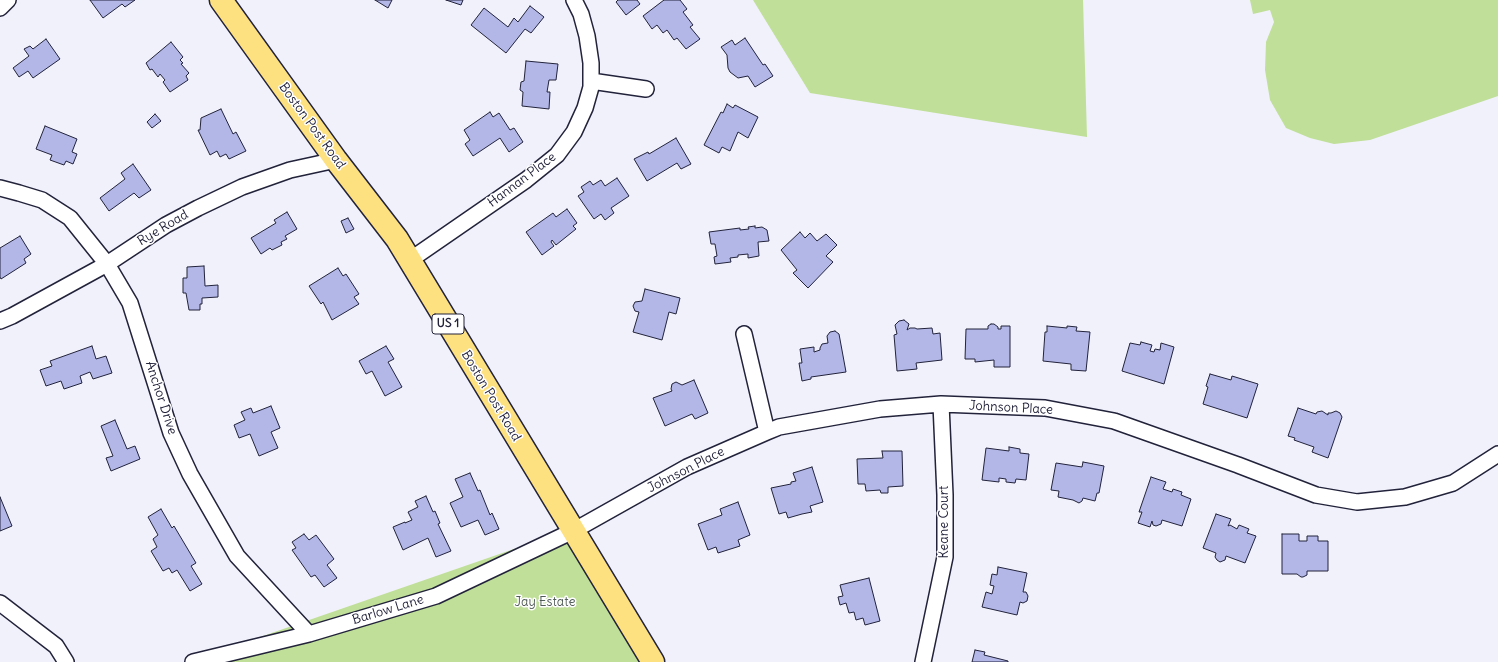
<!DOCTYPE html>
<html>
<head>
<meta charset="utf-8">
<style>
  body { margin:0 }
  canvas { display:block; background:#f0f1fa }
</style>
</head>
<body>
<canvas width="1498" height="662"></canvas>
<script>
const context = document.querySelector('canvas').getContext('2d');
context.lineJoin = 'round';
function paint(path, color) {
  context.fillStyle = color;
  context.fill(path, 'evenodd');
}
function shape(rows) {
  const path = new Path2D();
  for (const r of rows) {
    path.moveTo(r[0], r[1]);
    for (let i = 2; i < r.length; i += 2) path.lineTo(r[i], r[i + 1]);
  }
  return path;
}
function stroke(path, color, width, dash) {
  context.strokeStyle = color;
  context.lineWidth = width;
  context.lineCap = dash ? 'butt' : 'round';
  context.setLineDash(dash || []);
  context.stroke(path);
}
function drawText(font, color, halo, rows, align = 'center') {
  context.font = font + ' Delius,sans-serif';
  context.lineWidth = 3;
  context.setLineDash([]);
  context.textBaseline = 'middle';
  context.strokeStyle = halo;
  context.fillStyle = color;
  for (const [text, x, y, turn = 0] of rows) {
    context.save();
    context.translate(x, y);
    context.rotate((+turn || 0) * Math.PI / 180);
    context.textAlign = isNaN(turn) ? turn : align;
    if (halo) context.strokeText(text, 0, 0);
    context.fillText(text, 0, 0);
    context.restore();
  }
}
paint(shape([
  [753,0,1083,0,1087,137,810,93],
  [1250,0,1498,0,1498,96,1370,140,1334,144,1310,138,1286,128,1270,100,1265,70,1266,42,1274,22,1270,10,1253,14],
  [586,524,573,531,662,662,188,662]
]), '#c0df98');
const building = shape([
  [90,0,135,0,125,7,122,4,103,18,90,0],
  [375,0,392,0,388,8,375,0],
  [446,0,463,0,461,5,446,0],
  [618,0,637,0,640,4,626,15,616,2,618,0],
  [664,0,680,0,687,9,683,12,693,25,690,27,700,39,686,49,677,38,674,40,667,30,663,33,657,25,652,29,643,16,664,0],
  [530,6,544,17,531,33,525,29,506,53,471,25,484,8,508,27,514,18,518,22,530,6],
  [745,38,763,65,765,64,773,76,755,87,748,76,738,78,730,72,728,68,727,55,721,47,732,40,735,45,745,38],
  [46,39,60,59,33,78,28,71,19,77,13,68,29,56,24,49,30,46,33,49,46,39],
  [171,42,183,57,180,60,183,63,181,64,189,73,186,76,188,80,170,92,163,82,165,80,160,74,158,77,152,69,150,70,146,63,171,42],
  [526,61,558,64,556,80,549,80,547,92,550,92,549,109,522,106,523,92,520,90,521,82,524,81,526,61],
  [727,104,733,108,735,105,758,117,748,138,738,132,730,151,722,147,719,153,704,145,721,112,723,113,727,104],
  [221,109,233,134,236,132,246,151,229,159,226,154,220,157,217,151,210,155,198,130,200,130,201,118,221,109],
  [490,112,493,117,499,113,510,130,514,128,523,142,509,152,500,138,473,156,465,144,470,140,464,130,490,112],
  [155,114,161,121,152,128,147,122,155,114],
  [45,126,77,139,72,152,77,154,73,164,66,161,64,165,50,160,52,155,36,149,45,126],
  [676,138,691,164,681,169,677,163,647,181,634,159,648,152,649,154,676,138],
  [133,164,151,190,139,198,134,193,109,211,100,198,125,179,121,173,133,164],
  [617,178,629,196,611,208,614,213,605,220,601,214,594,219,578,196,584,192,581,187,590,181,593,185,601,180,605,186,617,178],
  [567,209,577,223,573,226,576,229,556,245,552,240,551,242,554,246,542,255,526,232,553,213,556,217,567,209],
  [287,212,297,229,285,236,287,239,281,242,282,245,272,250,270,248,261,254,251,238,276,223,274,220,287,212],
  [348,218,354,229,346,233,341,221,348,218],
  [755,226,755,228,762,227,767,230,769,241,758,242,759,256,748,258,748,254,738,255,738,257,730,258,731,262,715,264,714,257,717,256,715,244,711,244,709,232,740,228,740,230,749,229,748,227,755,226],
  [800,232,805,238,810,233,817,241,826,234,837,245,826,256,833,262,808,288,793,273,797,270,781,250,800,232],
  [20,236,31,254,24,259,26,263,1,279,0,277,0,248,20,236],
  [204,266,205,286,218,285,218,297,202,298,202,304,200,304,200,310,189,310,186,293,183,293,183,278,187,278,187,267,204,266],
  [338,268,343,276,346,274,359,294,354,297,359,304,332,320,323,302,321,304,309,286,338,268],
  [645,289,680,298,676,314,669,312,662,340,633,332,639,312,635,311,633,306,635,302,642,301,645,289],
  [904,320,909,324,907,330,910,328,915,328,917,329,932,328,933,334,940,333,942,360,916,363,917,369,897,371,894,335,897,334,895,325,899,321,904,320],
  [991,324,994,324,998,327,998,329,1001,329,1001,326,1010,326,1010,367,994,367,994,360,975,362,975,359,965,359,966,329,988,329,988,326,991,324],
  [1047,326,1067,328,1067,326,1077,327,1076,331,1090,332,1086,371,1071,370,1071,364,1043,361,1045,332,1047,332,1047,326],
  [835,331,839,334,846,372,811,377,811,379,802,381,799,363,802,363,800,349,814,347,814,352,820,350,820,348,822,344,828,343,827,336,830,332,835,331],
  [1141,342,1152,345,1150,351,1154,352,1155,349,1160,350,1161,343,1174,347,1164,384,1122,371,1130,343,1140,345,1141,342],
  [92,346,96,359,106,356,112,373,93,379,90,372,80,376,82,383,64,389,61,381,46,386,40,370,52,366,50,361,92,346],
  [386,346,394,359,388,362,402,387,385,396,372,371,366,374,359,361,386,346],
  [1210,374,1231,380,1232,376,1258,384,1247,418,1203,404,1208,387,1206,386,1210,374],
  [694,380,708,413,695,419,692,414,665,426,653,398,672,391,671,389,672,384,676,382,682,385,694,380],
  [271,406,280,428,271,432,278,448,259,456,250,434,239,438,234,425,245,420,241,412,251,408,253,413,271,406],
  [1298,408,1316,414,1317,412,1322,411,1328,415,1328,413,1331,413,1336,411,1340,413,1342,417,1328,458,1312,452,1314,447,1294,440,1295,438,1288,436,1298,408],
  [115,420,127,449,135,446,140,459,111,471,106,458,113,456,101,426,115,420],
  [1009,447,1020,449,1020,453,1029,454,1026,480,1016,479,1015,483,1006,482,1006,479,999,478,999,482,982,480,986,448,1009,451,1009,447],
  [882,451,902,451,903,486,888,487,888,493,881,493,880,490,866,491,865,484,858,484,857,459,883,458,882,451],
  [1083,462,1104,466,1099,493,1097,493,1095,501,1083,498,1082,501,1079,503,1073,500,1058,497,1059,491,1051,490,1056,463,1082,467,1083,462],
  [812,467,823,502,810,506,812,512,802,514,788,518,786,512,779,514,771,488,791,484,791,482,796,481,793,473,812,467],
  [470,473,478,491,480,490,490,515,492,513,499,529,485,535,478,520,461,527,450,503,463,497,455,479,470,473],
  [1151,477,1166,482,1163,489,1172,492,1173,489,1182,492,1181,495,1191,499,1182,526,1162,520,1161,524,1156,526,1153,525,1152,521,1150,527,1138,523,1142,512,1139,512,1151,477],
  [426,496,433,512,435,511,440,523,438,524,451,551,436,557,428,538,403,550,393,527,405,522,405,523,412,520,408,512,418,507,415,501,426,496],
  [0,497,12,526,0,531,0,497],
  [738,502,750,535,738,540,740,546,718,553,716,547,708,550,698,524,722,515,720,509,738,502],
  [161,509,172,528,174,526,196,563,191,566,202,584,190,591,177,570,172,573,169,568,163,571,151,551,157,547,153,539,158,535,148,517,161,509],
  [1216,514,1231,519,1228,526,1230,525,1237,529,1239,525,1249,529,1247,533,1256,536,1245,563,1226,556,1225,560,1220,562,1217,560,1215,557,1216,553,1203,548,1216,514],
  [304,534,309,540,316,535,334,559,327,565,337,578,324,587,315,575,311,577,292,550,296,548,292,542,304,534],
  [1282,534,1299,534,1299,541,1307,541,1307,536,1318,536,1318,541,1328,541,1328,571,1307,571,1307,575,1303,577,1301,577,1297,574,1282,574,1282,534],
  [998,567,1027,573,1023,592,1026,592,1028,596,1027,601,1023,603,1020,602,1017,615,982,607,986,592,992,594,994,586,990,585,992,574,997,575,998,567],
  [869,578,880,621,865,625,863,618,856,620,854,612,849,613,846,603,840,605,838,597,843,596,840,585,869,578],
  [975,650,985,652,984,655,1008,661,1008,662,972,662,975,650]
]);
paint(building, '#b2b7e8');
stroke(building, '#22223b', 1);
const street = shape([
  [0,8,8,0],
  [591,81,646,89],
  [0,188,19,193,42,200,70,218,107,264,130,303,171,433,190,474,237,556,309,634],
  [410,260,526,180,557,155,574,132,585,108,591,87,591,63,587,36,581,14,574,0],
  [0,321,12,316,107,264,166,225,198,208,242,187,290,170,336,160],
  [744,334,767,432],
  [0,603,56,646,66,662],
  [193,662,309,634,436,596,573,531,687,467,767,432,779,427,880,409,941,404,1045,408,1114,421,1238,465,1316,495,1357,502,1405,497,1453,483,1498,454],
  [923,662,945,557,945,495,941,404]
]);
const primary = shape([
  [221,0,336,160,397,239,653,662]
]);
stroke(street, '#22223b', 18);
stroke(primary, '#22223b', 25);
stroke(street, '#fff', 15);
stroke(primary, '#fde080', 22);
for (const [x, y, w] of [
  [448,324,32]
]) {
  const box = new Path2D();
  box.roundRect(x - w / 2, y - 10, w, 20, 3);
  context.fillStyle = '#fff';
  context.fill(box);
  stroke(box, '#22223b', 1);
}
drawText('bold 12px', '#22223b', null, [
  ["US 1",448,324]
]);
drawText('13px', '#22223b', '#fff', [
  ["Boston Post Road",312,126,54],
  ["Hannan Place",522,180,-37],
  ["Rye Road",163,228,-31],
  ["Boston Post Road",491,396,59],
  ["Anchor Drive",161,398,72],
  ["Johnson Place",1011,408,3],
  ["Johnson Place",686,470,-27],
  ["Keane Court",944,522,-90],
  ["Barlow Lane",388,610,-17]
]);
drawText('13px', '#515b57', '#fff', [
  ["Jay Estate",545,602]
]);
</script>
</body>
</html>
